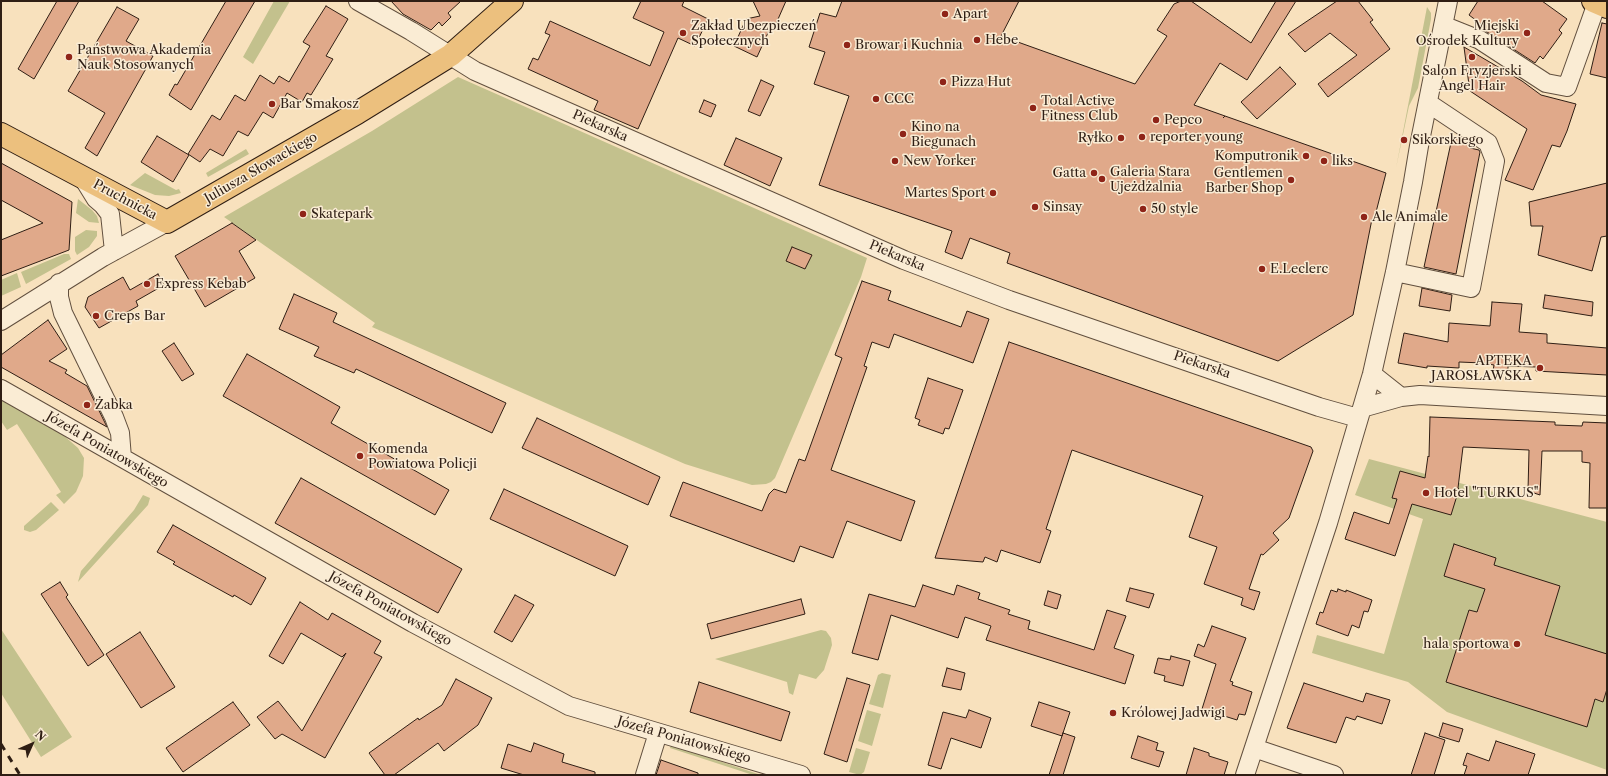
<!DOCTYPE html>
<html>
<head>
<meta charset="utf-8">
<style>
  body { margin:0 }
  #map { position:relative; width:1608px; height:776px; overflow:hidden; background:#f8e1bd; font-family:"Libre Caslon Text",serif }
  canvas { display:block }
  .frame { position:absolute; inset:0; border:2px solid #2f1e14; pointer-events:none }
  .north { position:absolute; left:12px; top:724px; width:40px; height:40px; -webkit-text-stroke:3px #faecd4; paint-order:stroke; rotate:45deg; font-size:11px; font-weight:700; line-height:16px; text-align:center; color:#2f1e14 }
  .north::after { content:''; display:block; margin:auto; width:14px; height:18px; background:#2f1e14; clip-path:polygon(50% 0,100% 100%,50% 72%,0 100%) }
</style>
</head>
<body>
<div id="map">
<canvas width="1608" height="776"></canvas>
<div class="frame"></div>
<div class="north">N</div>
</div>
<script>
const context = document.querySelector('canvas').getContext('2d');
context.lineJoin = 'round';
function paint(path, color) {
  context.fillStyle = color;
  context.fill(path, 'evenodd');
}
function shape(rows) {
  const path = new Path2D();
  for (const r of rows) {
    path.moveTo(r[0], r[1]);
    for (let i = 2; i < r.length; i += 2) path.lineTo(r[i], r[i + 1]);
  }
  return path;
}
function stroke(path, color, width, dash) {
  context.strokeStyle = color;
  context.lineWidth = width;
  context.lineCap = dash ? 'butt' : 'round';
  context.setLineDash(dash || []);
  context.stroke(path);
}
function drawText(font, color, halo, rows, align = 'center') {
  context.font = font + ' "Libre Caslon Text",serif';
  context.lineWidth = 3;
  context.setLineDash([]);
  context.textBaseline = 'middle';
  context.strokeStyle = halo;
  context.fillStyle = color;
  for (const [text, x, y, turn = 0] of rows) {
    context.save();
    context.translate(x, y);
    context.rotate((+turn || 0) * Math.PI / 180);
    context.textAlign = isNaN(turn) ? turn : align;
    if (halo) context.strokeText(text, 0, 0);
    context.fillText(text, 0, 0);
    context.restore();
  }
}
paint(shape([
  [274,1,290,1,253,64,243,57],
  [1427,7,1431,13,1431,19,1418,88,1409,106,1396,168],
  [458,77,867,258,861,277,775,478,771,482,766,484,752,485,685,464,372,327,375,323,224,217,372,131],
  [246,149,249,154,208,177,206,173],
  [145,173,176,190,179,189,181,193,169,196,155,195,130,185],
  [78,199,92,210,97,216,99,223,89,222,76,213],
  [86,230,97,231,97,236,89,247,77,255,75,251,75,237],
  [64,254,69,254,71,259,26,284,21,272],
  [17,273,21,287,1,296,1,280],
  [1,400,62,434,78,448,84,458,83,476,76,492,64,504,56,495,61,492,17,424,7,430,1,421],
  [1369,459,1607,522,1607,770,1447,712,1408,682,1312,653,1317,635,1384,654,1423,519,1355,495],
  [143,495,150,498,148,505,78,582,81,571,134,510],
  [51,502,59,510,36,530,30,532,24,530,24,526],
  [1,629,72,737,41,757,1,693],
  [821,630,826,631,831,638,832,645,824,670,816,679,799,674,793,695,789,693,787,682,715,659],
  [882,673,891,675,883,708,869,704,878,675],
  [867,710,881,714,872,746,858,741],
  [671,745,761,775,753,775,670,748],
  [856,748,870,752,864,772,860,775,849,772]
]), '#c3c18d');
const building = shape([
  [57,1,79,1,34,79,18,69,57,1],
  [226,1,255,1,191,110,169,95,175,84,177,85,226,1],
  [391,1,461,1,448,13,451,17,442,26,439,22,431,30,403,14,391,1],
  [641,1,684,1,682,6,708,19,695,46,678,38,638,129,594,110,598,101,528,69,533,58,538,60,550,35,545,33,550,21,650,66,664,32,633,18,641,1],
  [753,1,786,1,775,26,772,24,757,57,734,46,746,19,760,16,753,1],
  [842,1,1019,1,1001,36,1135,84,1167,36,1157,30,1174,4,1181,1,1191,1,1251,43,1276,1,1296,1,1247,80,1220,63,1194,105,1225,116,1223,118,1225,116,1386,173,1374,220,1372,219,1353,315,1278,361,1007,263,1010,253,970,238,962,259,945,252,952,231,819,185,849,96,814,84,825,52,809,47,820,13,836,17,842,1],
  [1337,1,1358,1,1373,20,1370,22,1390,49,1328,97,1318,84,1357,55,1330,33,1305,52,1288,34,1337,1],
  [1478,1,1542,1,1567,19,1559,30,1562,33,1543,59,1540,56,1535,63,1490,34,1479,26,1481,24,1469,15,1478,1],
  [326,6,348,19,326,56,333,59,311,95,307,93,302,102,287,93,273,118,263,112,248,136,238,131,223,156,210,149,200,162,188,154,212,115,220,120,235,95,245,101,260,75,274,84,279,76,289,82,310,46,303,42,326,6],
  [117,7,139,19,126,41,153,56,97,156,85,148,105,113,68,91,117,7],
  [1602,23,1607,24,1607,78,1590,74,1602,23],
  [1464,47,1522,81,1541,95,1576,104,1567,131,1560,147,1552,145,1533,190,1505,180,1527,129,1470,91,1473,86,1469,85,1464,47],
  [1280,67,1296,84,1257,119,1241,102,1280,67],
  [761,80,774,86,760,116,748,111,761,80],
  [704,100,716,105,711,117,699,112,704,100],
  [157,136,189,155,173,182,141,162,157,136],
  [736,138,782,158,770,186,724,165,736,138],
  [1452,138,1465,140,1470,144,1470,148,1479,150,1480,152,1456,274,1424,267,1452,138],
  [1,163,72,202,69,250,1,276,1,240,43,223,1,200,1,163],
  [1607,183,1607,236,1601,237,1592,271,1538,255,1543,226,1531,226,1529,202,1607,183],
  [232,223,256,240,239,251,255,278,205,307,175,256,232,223],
  [792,247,812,255,805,269,786,261,792,247],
  [158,274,164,285,136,301,138,306,99,328,85,307,88,297,123,277,130,290,158,274],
  [862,281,891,291,888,300,961,327,967,311,989,319,973,363,894,334,889,348,872,342,864,366,867,367,831,470,915,501,901,541,847,521,833,558,800,546,794,562,670,516,683,482,762,511,769,494,774,489,786,493,799,459,805,461,842,358,835,355,862,281],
  [1422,288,1452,295,1450,311,1419,306,1422,288],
  [294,294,337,313,333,322,506,403,492,433,356,369,354,373,314,356,319,347,279,329,294,294],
  [1545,295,1593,302,1592,316,1543,308,1545,295],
  [1492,302,1522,304,1519,332,1547,334,1547,343,1607,348,1607,375,1536,371,1536,367,1508,366,1508,372,1493,371,1494,365,1483,363,1459,362,1459,368,1427,366,1427,368,1398,363,1404,333,1448,342,1449,323,1490,326,1492,302],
  [48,320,67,349,49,361,67,370,65,373,87,386,107,427,1,367,1,355,48,320],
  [1009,342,1311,447,1313,451,1289,518,1273,533,1279,540,1263,555,1261,554,1249,589,1260,592,1254,610,1241,605,1243,598,1204,584,1217,547,1189,537,1203,496,1072,450,1046,529,1051,531,1040,563,1001,550,997,562,985,557,983,562,935,558,1009,342],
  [174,343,194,374,182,381,162,351,174,343],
  [247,354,340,407,331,423,449,490,435,515,223,396,247,354],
  [928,378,963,390,949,429,945,428,943,434,918,425,920,420,915,418,928,378],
  [1430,417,1555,422,1555,425,1582,426,1583,422,1607,423,1607,508,1589,508,1590,463,1582,462,1582,451,1542,451,1540,495,1528,491,1529,450,1463,447,1458,488,1459,489,1451,515,1412,504,1395,556,1345,539,1354,512,1389,524,1397,499,1392,498,1400,471,1425,478,1428,456,1429,457,1430,417],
  [537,418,660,477,648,505,522,448,537,418],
  [301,478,462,569,438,613,275,523,301,478],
  [504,489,628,546,615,576,490,519,504,489],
  [173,525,266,578,251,605,234,595,233,597,173,564,175,562,157,552,173,525],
  [1454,544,1496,558,1494,565,1560,586,1545,635,1607,654,1607,689,1603,702,1595,699,1587,727,1446,682,1469,610,1477,612,1485,589,1444,576,1454,544],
  [60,582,68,595,66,597,104,655,88,666,41,594,60,582],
  [923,585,954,595,957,585,980,593,978,599,1010,610,1008,614,1030,621,1028,629,1094,650,1107,610,1126,616,1114,648,1134,655,1125,684,986,640,991,626,965,617,958,638,891,615,878,660,852,653,869,594,915,607,923,585],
  [1130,588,1154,594,1149,608,1126,601,1130,588],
  [1338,589,1346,592,1346,590,1372,600,1368,612,1364,611,1359,628,1352,625,1348,636,1316,624,1320,612,1323,613,1331,590,1337,592,1338,589],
  [1048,591,1061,595,1057,609,1044,605,1048,591],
  [515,595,534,605,512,642,494,632,515,595],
  [801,599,805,614,711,639,707,624,801,599],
  [300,602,328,620,332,613,381,641,374,653,382,657,325,758,282,734,275,739,257,717,278,701,302,731,346,653,342,657,301,633,283,664,269,656,300,602],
  [1212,626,1246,638,1230,681,1233,682,1232,685,1252,692,1245,715,1239,714,1237,720,1202,709,1216,664,1194,656,1198,644,1204,647,1212,626],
  [140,632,175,687,141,708,106,654,140,632],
  [1171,656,1190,661,1183,686,1164,681,1165,676,1154,673,1158,658,1170,660,1171,656],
  [947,668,965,673,961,690,942,686,947,668],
  [847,678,870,685,847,762,824,754,847,678],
  [456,679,492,698,478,725,444,751,438,743,394,775,385,775,369,753,418,718,419,720,442,705,456,679],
  [699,682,790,712,781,741,690,712,699,682],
  [1304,683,1363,702,1366,693,1390,700,1382,724,1357,716,1355,720,1346,717,1336,743,1287,728,1304,683],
  [233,702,250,725,183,772,166,748,233,702],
  [1039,702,1070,712,1062,736,1031,726,1039,702],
  [969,710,991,718,981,748,951,738,941,769,928,765,943,712,966,718,969,710],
  [1443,723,1463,729,1459,742,1439,736,1443,723],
  [1063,733,1075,737,1063,775,1049,775,1063,733],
  [1425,733,1445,740,1434,775,1411,775,1425,733],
  [1138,736,1158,743,1156,750,1164,752,1159,767,1131,758,1138,736],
  [1496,741,1535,754,1528,775,1464,775,1467,766,1463,765,1467,753,1489,761,1496,741],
  [534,743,564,754,562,762,595,772,595,775,524,775,501,768,508,744,531,752,534,743],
  [1194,748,1209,753,1209,756,1228,762,1224,775,1186,775,1194,748],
  [661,760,698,773,698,775,656,775,661,760]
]);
paint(building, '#e0a98a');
stroke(building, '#2f1e14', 1);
const minor = shape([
  [358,1,411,31,475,71,904,260,1009,300,1319,407,1358,418],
  [1445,26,1480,40,1546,83,1567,87,1597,3],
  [83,178,96,199,103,205,110,214,114,251],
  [1395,272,1471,288,1495,161,1488,143,1428,103],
  [59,283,59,297,63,313,114,417,120,433,122,458],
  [1,321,103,257,167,222],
  [1372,374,1401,397],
  [1,389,413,623,569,706,801,775],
  [1362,408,1401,397,1420,395,1607,406],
  [1254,748,1334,775],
  [645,775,658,733],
  [1245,775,1328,523,1372,374,1395,272,1413,182,1419,146,1448,1]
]);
const major = shape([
  [1593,1,1607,7],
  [1,134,167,222,357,113,451,55,512,1]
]);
stroke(minor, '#614f3e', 20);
stroke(major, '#2f1e14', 24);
stroke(minor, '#faecd4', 18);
stroke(major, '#ecc07e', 22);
stroke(shape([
  [1,744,20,775]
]), '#2f1e14', 3, [7, 7]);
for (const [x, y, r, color] of [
  [945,14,4,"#8f2418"],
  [683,33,4,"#8f2418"],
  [1527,33,4,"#8f2418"],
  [977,40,4,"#8f2418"],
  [847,45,4,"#8f2418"],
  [69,57,4,"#8f2418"],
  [1472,57,4,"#8f2418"],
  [943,82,4,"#8f2418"],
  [876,99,4,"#8f2418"],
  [272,104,4,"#8f2418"],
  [1033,108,4,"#8f2418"],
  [1156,120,4,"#8f2418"],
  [903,134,4,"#8f2418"],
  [1142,137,4,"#8f2418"],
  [1121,138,4,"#8f2418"],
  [1404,140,4,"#8f2418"],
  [1306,156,4,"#8f2418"],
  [895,161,4,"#8f2418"],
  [1324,161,4,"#8f2418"],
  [1094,173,4,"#8f2418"],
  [1102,179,4,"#8f2418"],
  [1291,180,4,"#8f2418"],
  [993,193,4,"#8f2418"],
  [1035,207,4,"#8f2418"],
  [1143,209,4,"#8f2418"],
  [303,214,4,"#8f2418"],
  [1364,217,4,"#8f2418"],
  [1262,269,4,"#8f2418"],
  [147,284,4,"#8f2418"],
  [96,316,4,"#8f2418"],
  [1540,368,4,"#8f2418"],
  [87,405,4,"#8f2418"],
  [360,456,4,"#8f2418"],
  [1426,493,4,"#8f2418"],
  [1517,644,4,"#8f2418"],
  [1113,713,4,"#8f2418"]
]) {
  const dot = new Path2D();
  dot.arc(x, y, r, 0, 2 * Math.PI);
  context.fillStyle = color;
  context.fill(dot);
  stroke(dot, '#faecd4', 1.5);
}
drawText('13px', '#2f1e14', '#faecd4', [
  ["Apart",953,14],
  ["Zakład Ubezpieczeń",691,26],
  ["Społecznych",691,41],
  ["Miejski",1519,26,"right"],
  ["Ośrodek Kultury",1519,41,"right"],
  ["Hebe",985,40],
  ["Browar i Kuchnia",855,45],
  ["Państwowa Akademia",77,50],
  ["Nauk Stosowanych",77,65],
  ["Salon Fryzjerski",1472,71,"center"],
  ["Angel Hair",1472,86,"center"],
  ["Pizza Hut",951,82],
  ["CCC",884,99],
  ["Total Active",1041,101],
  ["Fitness Club",1041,116],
  ["Bar Smakosz",280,104],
  ["Pepco",1164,120],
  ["Kino na",911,127],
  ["Biegunach",911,142],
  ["reporter young",1150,137],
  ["Ryłko",1113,138,"right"],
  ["Sikorskiego",1412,140],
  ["Komputronik",1298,156,"right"],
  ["New Yorker",903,161],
  ["liks",1332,161],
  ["Galeria Stara",1110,172],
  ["Ujeżdżalnia",1110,187],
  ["Gatta",1086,173,"right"],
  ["Gentlemen",1283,173,"right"],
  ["Barber Shop",1283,188,"right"],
  ["Martes Sport",985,193,"right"],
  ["Sinsay",1043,207],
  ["50 style",1151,209],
  ["Skatepark",311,214],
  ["Ale Animale",1372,217],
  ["E.Leclerc",1270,269],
  ["Express Kebab",155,284],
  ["Creps Bar",104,316],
  ["APTEKA",1532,361,"right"],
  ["JAROSŁAWSKA",1532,376,"right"],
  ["Żabka",95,405],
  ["Komenda",368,449],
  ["Powiatowa Policji",368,464],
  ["Hotel \"TURKUS\"",1434,493],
  ["hala sportowa",1509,644,"right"],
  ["Królowej Jadwigi",1121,713]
], 'left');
drawText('13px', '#2f1e14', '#faecd4', [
  ["Piekarska",600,126,24],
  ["Juliusza Słowackiego",261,168,-30],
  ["Pruchnicka",125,200,28],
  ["Piekarska",897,256,23],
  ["Piekarska",1202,365,19],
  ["Józefa Poniatowskiego",107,450,30],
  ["Józefa Poniatowskiego",390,609,29],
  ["Józefa Poniatowskiego",684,740,16]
]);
</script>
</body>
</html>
